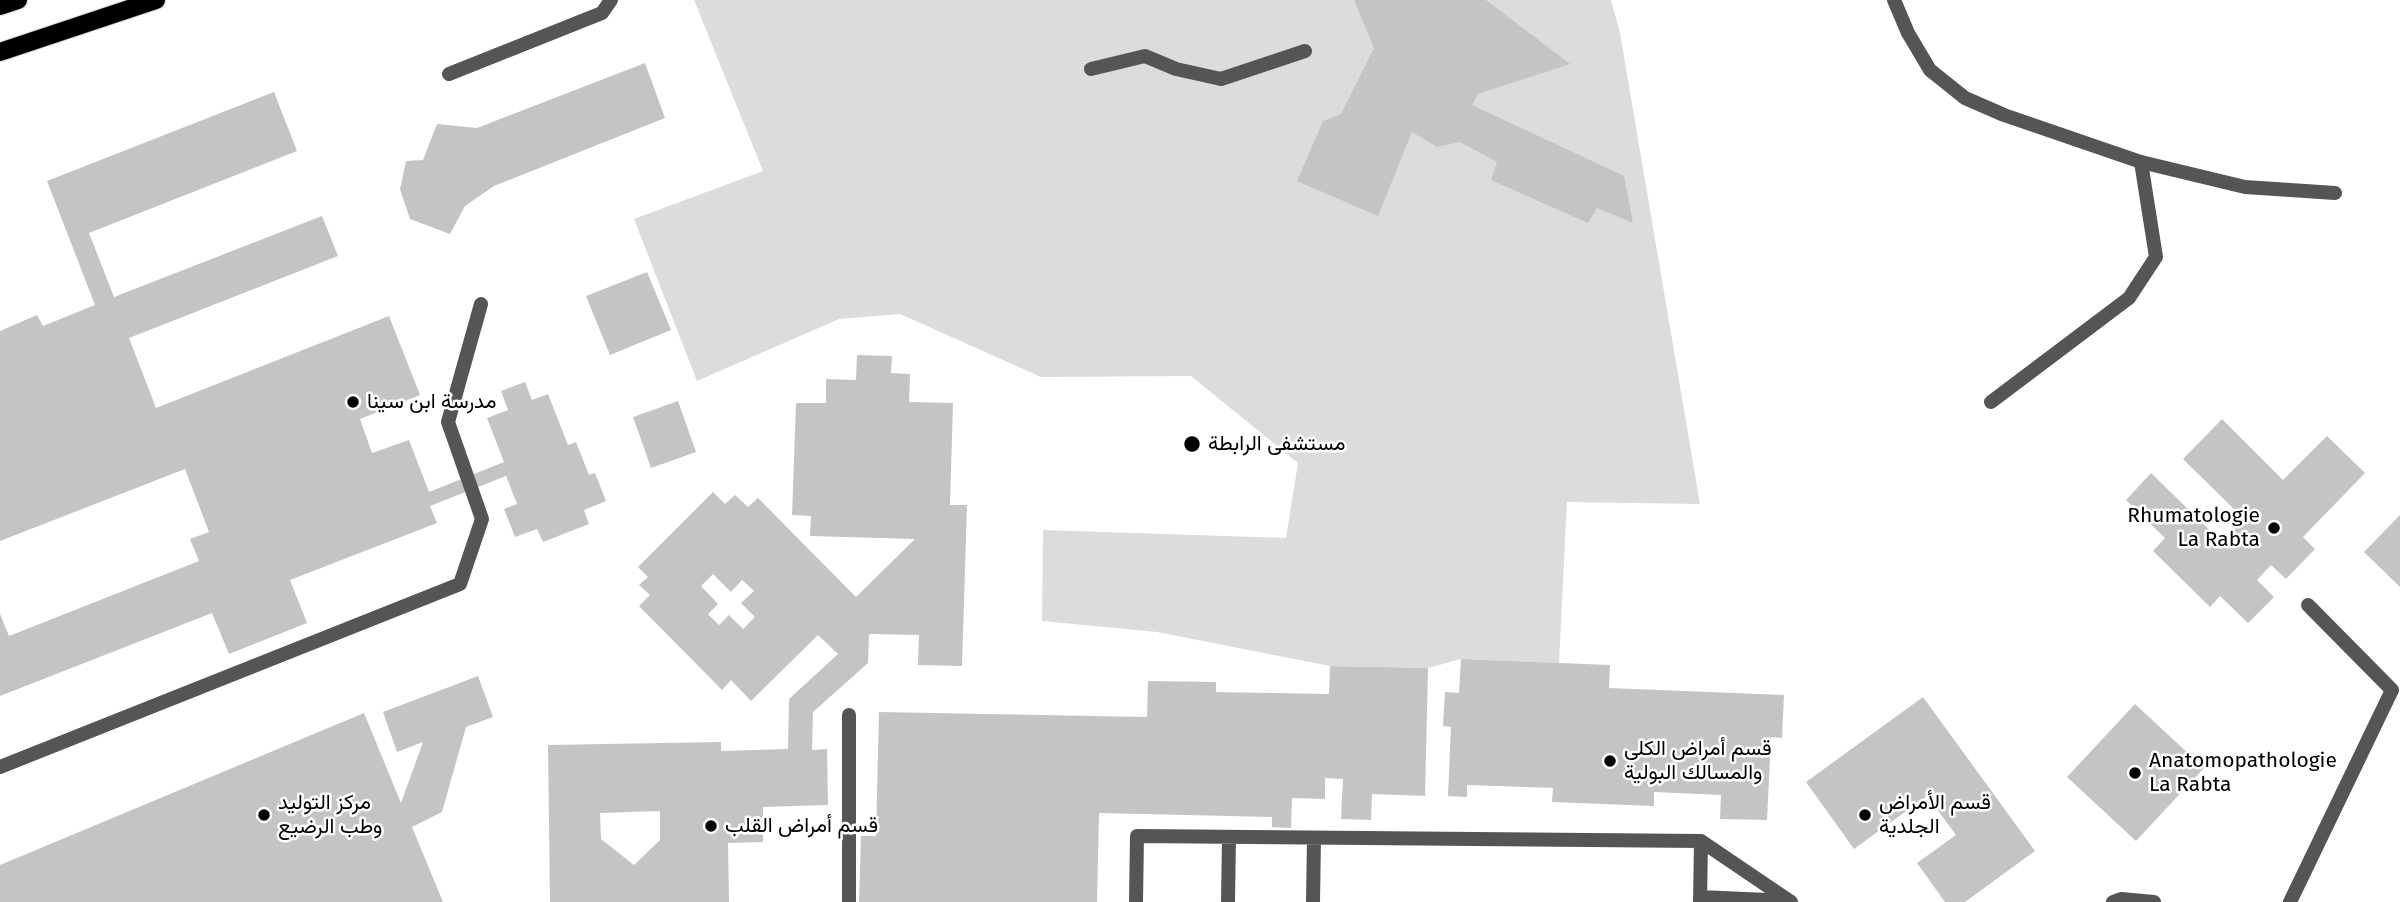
<!DOCTYPE html>
<html>
<head>
<meta charset="utf-8">
<style>
  body { margin:0 }
  canvas { display:block; background:#fff }
</style>
</head>
<body>
<canvas width="2400" height="902"></canvas>
<script>
const context = document.querySelector('canvas').getContext('2d');
context.lineJoin = 'round';
function paint(path, color) {
  context.fillStyle = color;
  context.fill(path, 'evenodd');
}
function shape(rows) {
  const path = new Path2D();
  for (const r of rows) {
    path.moveTo(r[0], r[1]);
    for (let i = 2; i < r.length; i += 2) path.lineTo(r[i], r[i + 1]);
  }
  return path;
}
function stroke(path, color, width, dash) {
  context.strokeStyle = color;
  context.lineWidth = width;
  context.lineCap = dash ? 'butt' : 'round';
  context.setLineDash(dash || []);
  context.stroke(path);
}
function drawText(font, color, halo, rows, align = 'center') {
  context.font = font + ' "Fira Sans",Vazirmatn,sans-serif';
  context.lineWidth = 5;
  context.setLineDash([]);
  context.textBaseline = 'middle';
  context.strokeStyle = halo;
  context.fillStyle = color;
  for (const [text, x, y, turn = 0] of rows) {
    context.save();
    context.translate(x, y);
    context.rotate((+turn || 0) * Math.PI / 180);
    context.textAlign = isNaN(turn) ? turn : align;
    if (halo) context.strokeText(text, 0, 0);
    context.fillText(text, 0, 0);
    context.restore();
  }
}
paint(shape([
  [694,0,1611,0,1620,33,1700,504,1567,502,1559,663,1461,659,1428,668,1330,666,1157,632,1042,621,1043,530,1286,538,1298,463,1191,376,1041,377,900,314,839,319,697,381,634,219,763,171]
]), '#dcdcdc');
paint(shape([
  [1354,0,1486,0,1570,64,1478,94,1472,105,1624,176,1633,223,1597,208,1588,223,1491,180,1497,162,1460,142,1437,147,1412,132,1378,216,1297,181,1323,121,1341,114,1374,48],
  [645,63,665,118,494,186,465,206,450,234,410,219,400,189,406,161,423,160,437,124,477,128],
  [274,92,297,151,89,233,114,297,322,216,338,256,129,338,156,408,389,316,420,395,360,419,372,453,409,440,429,492,504,462,487,418,508,410,501,391,525,382,532,400,548,394,568,445,576,442,589,475,595,473,606,501,584,510,589,524,543,542,537,529,515,537,504,509,517,504,506,476,430,506,437,523,290,580,307,623,229,654,212,613,0,696,0,614,9,636,199,561,190,539,209,532,185,469,0,541,0,331,37,315,43,326,95,305,47,181],
  [647,272,671,330,610,355,586,296],
  [857,355,892,356,891,373,910,374,909,402,953,403,950,505,967,505,962,666,918,665,919,635,869,634,868,663,813,712,812,750,827,749,828,805,763,807,763,842,728,843,729,902,550,902,548,745,721,742,721,751,788,749,789,699,838,654,818,635,751,701,731,680,722,690,639,606,650,595,639,585,648,577,638,567,713,492,725,504,735,495,748,507,758,498,856,597,915,539,810,536,811,516,792,515,796,403,826,403,826,379,856,380],
  [713,574,731,592,742,580,754,591,741,603,755,617,743,629,729,615,719,625,708,614,718,604,701,586],
  [660,811,660,840,634,865,601,839,600,813],
  [678,401,696,452,651,468,633,417],
  [2222,419,2283,480,2327,436,2365,473,2303,537,2315,549,2286,579,2271,565,2257,580,2274,597,2248,623,2220,596,2210,607,2153,551,2165,538,2126,500,2151,473,2222,542,2244,519,2183,459],
  [2400,515,2400,587,2364,552],
  [1461,659,1610,665,1609,688,1784,695,1782,738,1771,737,1767,820,1720,819,1721,795,1654,792,1654,806,1552,802,1553,788,1467,785,1467,797,1448,796,1451,727,1443,726,1445,692,1459,693],
  [1330,666,1428,668,1425,796,1372,794,1371,820,1341,819,1343,779,1325,778,1325,799,1292,798,1291,828,1272,827,1272,817,1099,813,1097,902,859,902,861,836,876,836,879,712,1147,717,1148,681,1216,682,1216,692,1329,694],
  [478,676,493,717,466,727,442,812,412,827,443,902,0,902,0,865,364,713,401,803,423,742,397,752,383,712],
  [1923,697,2035,851,1965,902,1945,902,1917,863,1956,835,1927,796,1854,849,1806,782],
  [2135,704,2204,768,2136,841,2067,777]
]), '#c4c4c4');
const primary = shape([
  [0,6,18,0],
  [0,52,156,0]
]);
stroke(primary, '#dbdbdb', 20);
stroke(shape([
  [1091,69,1145,56,1176,69,1221,79,1305,51],
  [449,74,602,13,611,0],
  [1991,402,2129,298,2156,257,2141,162],
  [849,715,849,902],
  [0,767,460,584,482,519,448,422,481,304],
  [1701,841,1791,902],
  [1700,897,1790,901],
  [1136,902,1137,836,1701,841,1700,902],
  [1228,902,1229,837],
  [1313,902,1314,838],
  [2113,902,2121,899,2154,902],
  [2290,902,2392,690,2308,605]
]), '#555', 14);
stroke(shape([
  [1894,0,1908,33,1930,70,1965,98,2004,115,2141,162,2245,187,2335,193]
]), '#555', 14);
stroke(primary, '#000', 18);
for (const [x, y, r, color] of [
  [353,402,7,"#000"],
  [1192,444,9,"#000"],
  [2274,528,7,"#000"],
  [1610,761,7,"#000"],
  [2135,773,7,"#000"],
  [264,815,7,"#000"],
  [1865,815,7,"#000"],
  [711,826,7,"#000"]
]) {
  const dot = new Path2D();
  dot.arc(x, y, r, 0, 2 * Math.PI);
  context.fillStyle = color;
  context.fill(dot);
  stroke(dot, '#fff', 2.5);
}
drawText('21px', '#000', '#fff', [
  ["مدرسة ابن سينا",367,402],
  ["مستشفى الرابطة",1208,444],
  ["Rhumatologie",2260,516,"right"],
  ["La Rabta",2260,540,"right"],
  ["قسم أمراض الكلى",1624,749],
  ["والمسالك البولية",1624,773],
  ["Anatomopathologie",2149,761],
  ["La Rabta",2149,785],
  ["مركز التوليد",278,803],
  ["وطب الرضيع",278,827],
  ["قسم الأمراض",1879,803],
  ["الجلدية",1879,827],
  ["قسم أمراض القلب",725,826]
], 'left');
</script>
</body>
</html>
